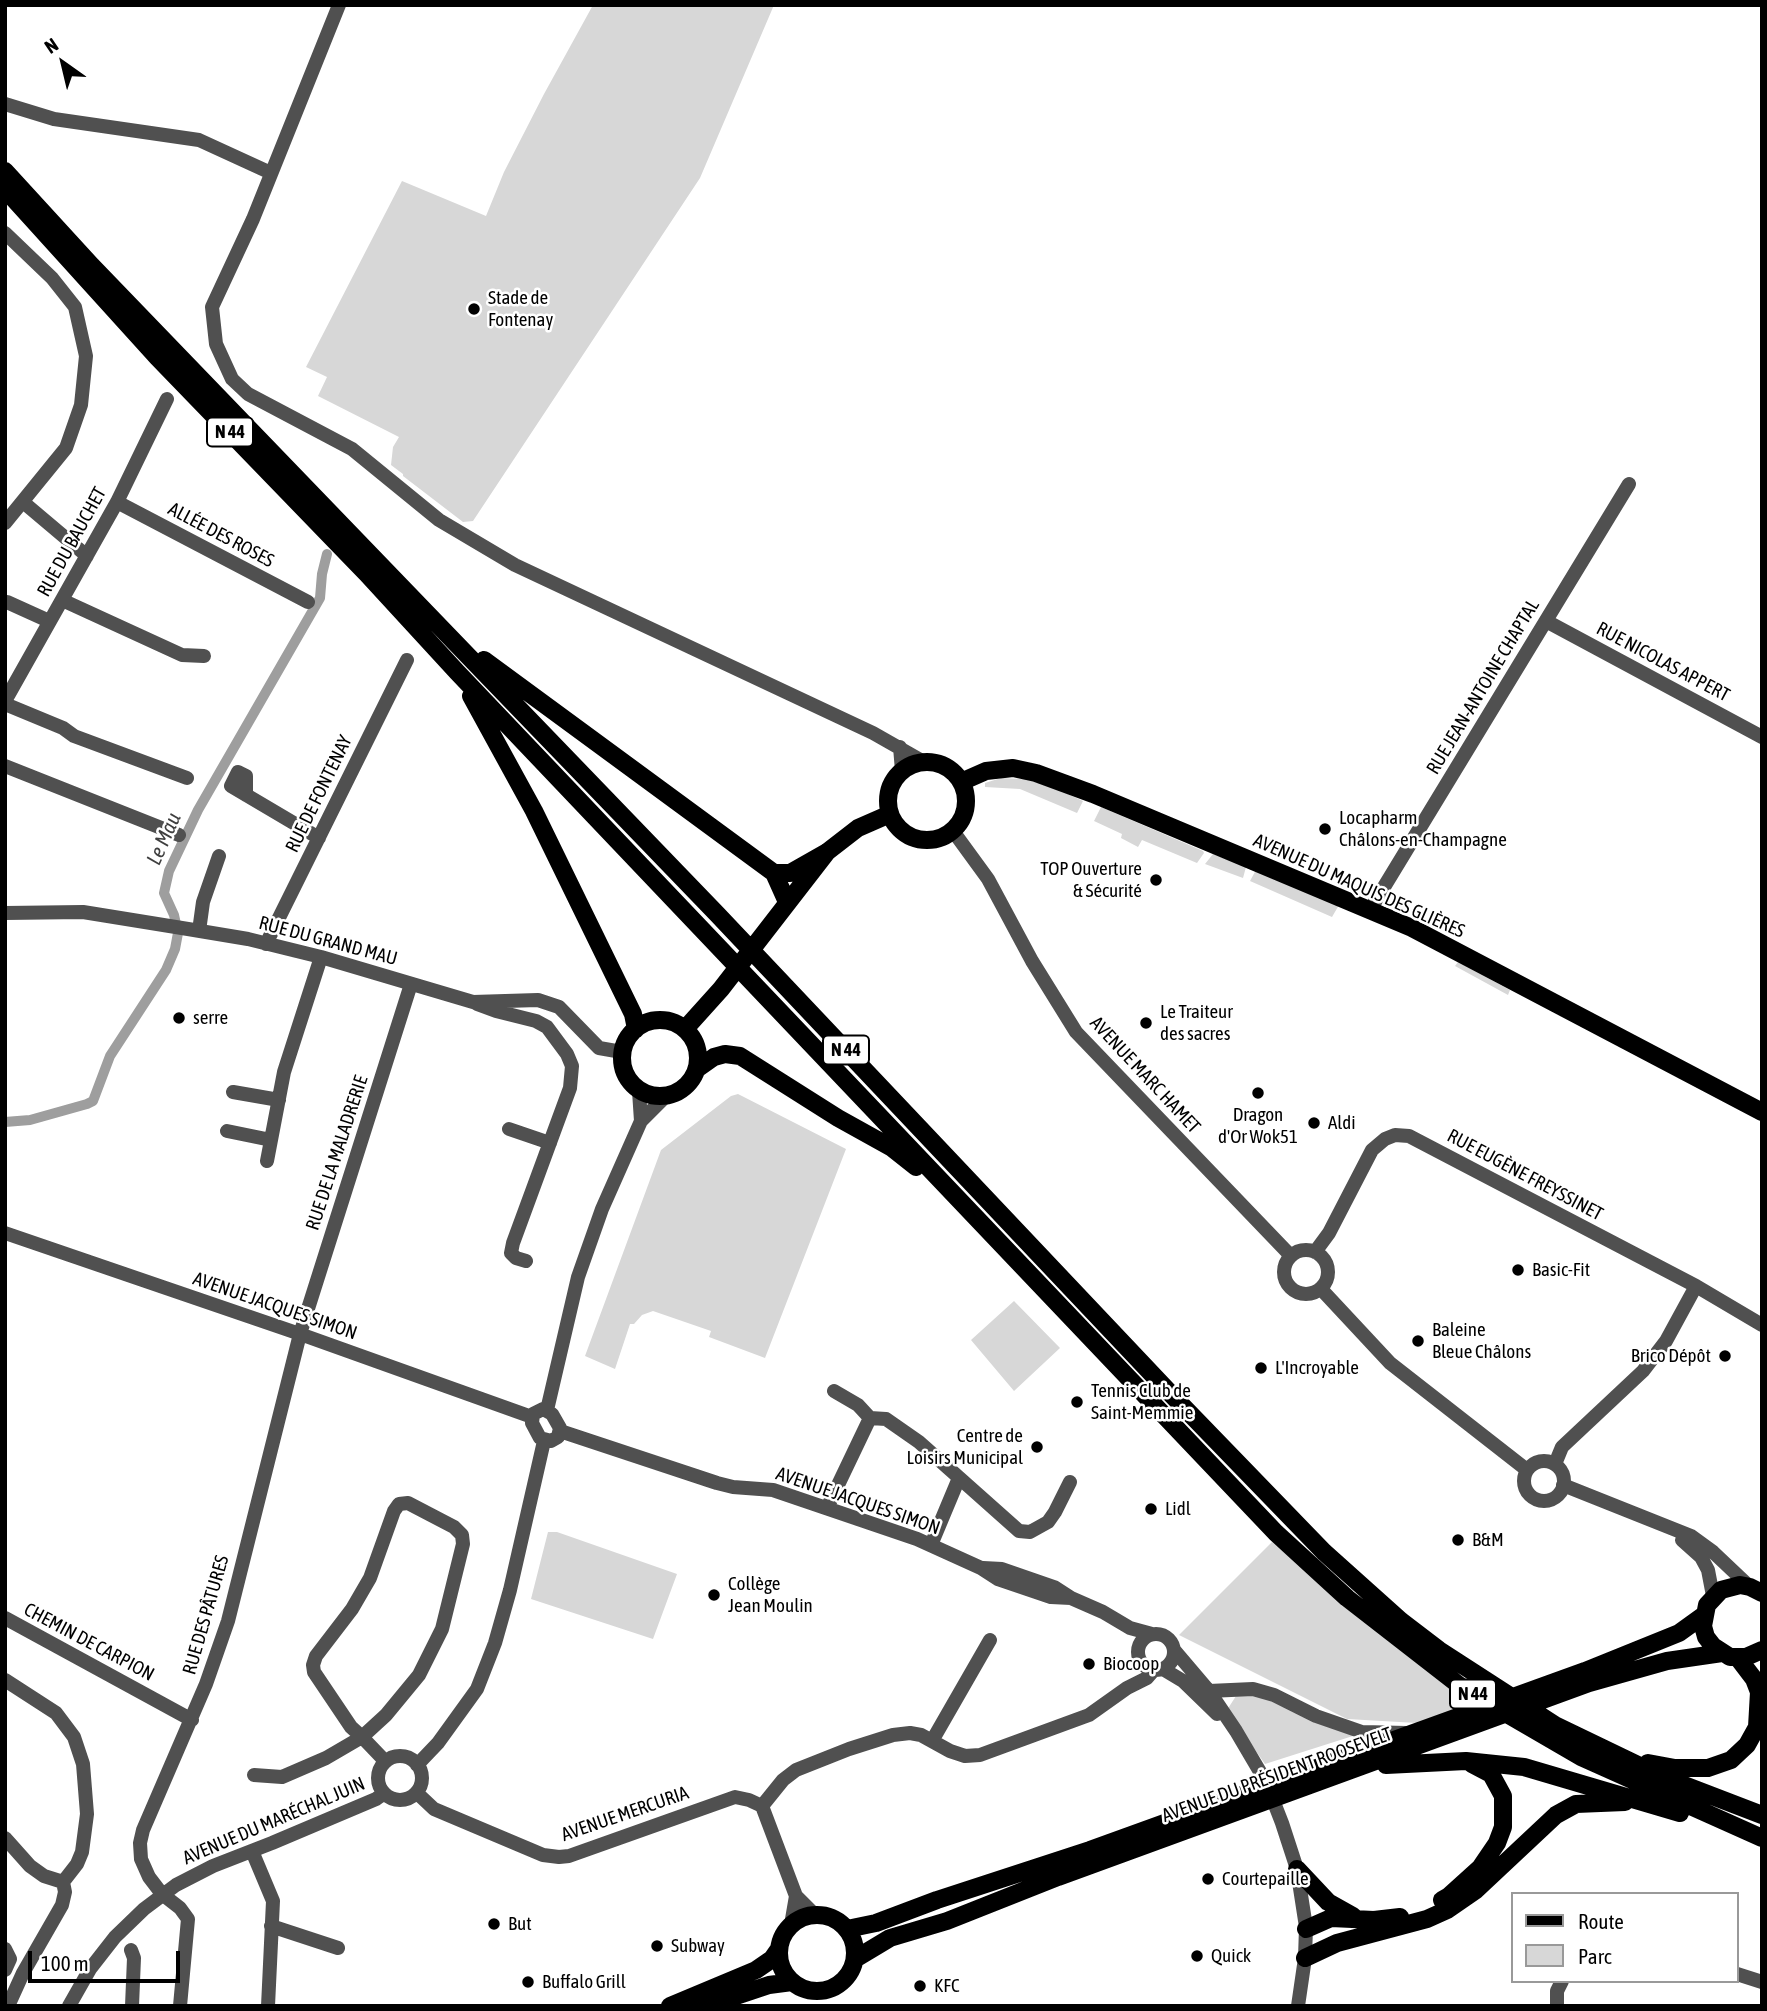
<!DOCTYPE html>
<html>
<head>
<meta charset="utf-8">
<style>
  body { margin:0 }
  #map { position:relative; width:1767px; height:2011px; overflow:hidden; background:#fff; font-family:"Asap Condensed",sans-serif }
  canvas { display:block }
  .frame { position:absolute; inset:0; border:7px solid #000; pointer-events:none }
  .legend { position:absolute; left:1511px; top:1892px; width:228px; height:91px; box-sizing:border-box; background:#fff; border:2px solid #999; margin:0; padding:9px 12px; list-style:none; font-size:21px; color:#000 }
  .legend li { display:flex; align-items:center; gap:14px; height:35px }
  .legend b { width:35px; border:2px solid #999 }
  .north { position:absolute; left:28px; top:28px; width:70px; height:70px; -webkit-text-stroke:5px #fff; paint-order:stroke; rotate:326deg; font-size:19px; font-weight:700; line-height:28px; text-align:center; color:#000 }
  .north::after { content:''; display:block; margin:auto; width:24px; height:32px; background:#000; clip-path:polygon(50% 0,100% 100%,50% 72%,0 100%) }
  .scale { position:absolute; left:28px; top:1951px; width:152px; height:32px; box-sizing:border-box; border:4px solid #000; border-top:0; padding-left:9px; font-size:21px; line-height:24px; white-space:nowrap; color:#000; -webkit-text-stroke:5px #fff; paint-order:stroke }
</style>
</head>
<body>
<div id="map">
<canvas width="1767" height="2011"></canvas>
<div class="frame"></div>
<ul class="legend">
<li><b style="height:9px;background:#000"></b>Route</li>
<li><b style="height:19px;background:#d7d7d7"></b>Parc</li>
</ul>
<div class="north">N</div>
<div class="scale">100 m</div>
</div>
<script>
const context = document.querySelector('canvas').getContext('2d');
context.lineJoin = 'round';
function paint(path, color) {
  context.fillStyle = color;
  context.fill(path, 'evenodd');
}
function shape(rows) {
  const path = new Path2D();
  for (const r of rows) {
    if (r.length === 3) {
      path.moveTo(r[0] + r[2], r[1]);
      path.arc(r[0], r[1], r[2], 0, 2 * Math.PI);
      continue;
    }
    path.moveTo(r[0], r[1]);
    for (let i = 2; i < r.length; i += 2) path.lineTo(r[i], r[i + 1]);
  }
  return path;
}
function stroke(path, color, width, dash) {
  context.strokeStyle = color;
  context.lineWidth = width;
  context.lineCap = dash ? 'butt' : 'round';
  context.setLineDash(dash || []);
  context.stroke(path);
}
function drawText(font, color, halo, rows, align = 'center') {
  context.font = font + ' "Asap Condensed",sans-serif';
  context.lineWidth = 5;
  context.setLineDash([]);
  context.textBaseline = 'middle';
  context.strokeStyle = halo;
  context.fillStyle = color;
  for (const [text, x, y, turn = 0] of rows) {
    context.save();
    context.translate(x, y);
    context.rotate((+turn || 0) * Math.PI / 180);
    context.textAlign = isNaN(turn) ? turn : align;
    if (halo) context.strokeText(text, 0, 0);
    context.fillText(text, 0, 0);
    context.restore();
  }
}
paint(shape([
  [593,5,774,5,700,178,473,521,463,522,403,476,403,474,391,465,393,447,399,437,318,396,327,377,306,367,402,181,486,216,504,172,544,94],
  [1001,778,1025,779,1052,787,1083,801,1077,813,1020,789,985,787,985,783],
  [1101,807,1203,851,1204,853,1197,863,1142,840,1138,847,1121,838,1122,834,1094,821],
  [1213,854,1246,867,1243,878,1205,864],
  [1256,870,1339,905,1332,917,1250,881],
  [1458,962,1510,990,1508,995,1455,966],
  [738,1094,846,1149,765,1358,709,1337,711,1331,653,1311,642,1315,634,1324,630,1324,615,1369,585,1356,661,1150,731,1096],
  [1014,1301,1060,1348,1014,1391,971,1340],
  [548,1532,557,1532,677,1574,653,1639,531,1599],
  [1272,1542,1330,1592,1471,1705,1417,1723,1347,1719,1179,1635],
  [1249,1691,1356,1735,1265,1764,1227,1710,1236,1696]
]), '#d7d7d7');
stroke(shape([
  [5,1122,30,1120,87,1104,93,1101,110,1056,166,970,175,949,178,933,174,915,164,893,169,871,198,810,320,598,322,574,327,554]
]), '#9e9e9e', 10);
stroke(shape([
  [339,5,253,219,212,307,216,344,232,379,248,394,352,449,439,520,515,565,873,733,924,762],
  [5,104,54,119,199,140,271,173],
  [5,233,52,278,75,307,86,356,81,405,66,448,5,523],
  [23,502,87,556],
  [117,502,308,602],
  [62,600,182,655,204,656],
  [7,602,49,621],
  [1546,621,1762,737],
  [5,701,117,502,167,399],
  [5,704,63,728,74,736,187,778],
  [900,747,902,771],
  [5,766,179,835],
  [246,795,246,776,238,772,231,786,319,838],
  [953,831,988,879,1032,961,1076,1032,1291,1256],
  [1370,910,1629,484],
  [5,913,83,912,188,929,248,939,321,957,473,1002,538,1000,559,1007,599,1048,622,1052],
  [199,931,203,902,219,856],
  [266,944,407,660],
  [477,1004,496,1011,536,1021,547,1027,567,1054,572,1066,570,1088,513,1243,511,1253,516,1258,526,1261],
  [639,1091,641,1121],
  [233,1092,279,1100],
  [509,1129,550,1143],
  [227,1131,271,1140],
  [267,1161,284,1072,321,957],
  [5,1233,300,1334,532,1417],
  [1306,1272,22],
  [1315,1252,1329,1233,1372,1150,1385,1139,1395,1135,1409,1136,1696,1286,1762,1325],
  [1321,1289,1390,1363,1527,1470],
  [834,1391,858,1405,870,1418],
  [543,1409,552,1414,560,1428,558,1437,551,1441,540,1438,532,1423,533,1414,543,1409],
  [547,1410,578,1277,602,1209,641,1121,666,1096],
  [870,1418,886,1419,919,1442,1019,1531,1030,1532,1048,1522,1055,1512,1070,1482],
  [560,1431,717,1483,733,1487,773,1490,917,1539,981,1568,998,1579,1051,1597,1071,1598],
  [1544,1481,20],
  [1555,1464,1562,1447,1643,1371,1666,1341,1696,1286],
  [1563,1485,1691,1536,1713,1552,1750,1587],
  [827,1508,870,1418],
  [1682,1540,1701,1557,1708,1570,1713,1596],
  [931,1545,959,1478],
  [983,1568,1002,1569,1054,1587,1071,1598,1103,1612,1130,1628,1152,1634],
  [5,1618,192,1720],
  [1156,1652,18],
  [1175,1651,1209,1691,1236,1731,1266,1782,1282,1823,1297,1869,1306,1927,1305,1958,1298,2006],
  [1163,1669,1183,1681,1217,1714],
  [5,1680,56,1713,74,1737,83,1764,87,1814,82,1852,77,1864,63,1882,65,1892,62,1905,23,1973,8,2006],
  [1209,1691,1253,1689,1274,1695,1316,1716,1362,1732,1407,1733],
  [932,1741,990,1640],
  [400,1778,22],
  [417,1765,438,1743,477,1689,495,1643,510,1590,544,1441],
  [254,1775,282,1777,326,1758,362,1737,351,1727,314,1672,313,1665,316,1656,352,1609,370,1578,394,1511,399,1504,408,1503,454,1527,462,1535,463,1544,442,1629,419,1675,386,1715,362,1737,385,1761],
  [417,1793,434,1809,543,1855,559,1857,569,1856,735,1797,749,1800,762,1806,796,1896,815,1915],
  [762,1806,783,1780,796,1770,849,1749,893,1735,910,1733,921,1735,950,1751,965,1756,980,1755,1089,1715,1127,1688,1147,1678,1154,1670],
  [5,1838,30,1866,44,1876,63,1882],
  [252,1851,273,1901,268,2006],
  [791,1925,796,1896],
  [271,1926,338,1948],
  [5,1949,10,1959,5,1970],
  [131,1950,134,1958,132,2006],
  [1737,1974,1762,1982],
  [69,2006,90,1969,115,1937,144,1909,176,1885,213,1866,272,1843,376,1799,383,1794],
  [180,2006,188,1919,180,1908,162,1894,149,1877,141,1859,140,1843,143,1830,206,1684,228,1621,300,1334,411,984],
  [1557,2006,1557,1991,1562,1981]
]), '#505050', 14);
stroke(shape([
  [5,171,92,266,717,914,1170,1393,1324,1552,1401,1621,1439,1650,1555,1725,1663,1777,1762,1815],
  [5,189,157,357,366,573,457,672,1276,1533,1347,1598,1464,1689,1581,1757,1762,1838],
  [484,660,774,873,787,902],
  [471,696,534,811,633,1014,636,1029],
  [927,801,39],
  [961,782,986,771,1013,768,1036,773,1093,794,1412,928,1762,1112],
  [774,873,790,873,827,852,858,828,890,814],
  [660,1058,38],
  [685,1029,721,989,827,852],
  [697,1069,714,1057,725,1054,740,1056,838,1118,892,1148,916,1167],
  [1762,1593,1750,1587,1740,1585,1721,1590,1707,1605,1703,1626,1706,1637,1713,1646,1730,1657,1746,1657,1762,1650],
  [1648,1763,1675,1768,1708,1768,1731,1760,1747,1745,1757,1727,1759,1692,1754,1679,1738,1658],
  [1386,1765,1466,1761,1524,1767,1680,1813],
  [1297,1869,1328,1902,1353,1916],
  [1442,1900,1449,1896,1480,1868,1497,1843,1503,1827,1503,1796,1491,1774,1472,1764],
  [817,1953,38],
  [847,1929,876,1923,937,1900,1090,1850,1585,1671,1679,1633,1704,1615],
  [1306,1929,1331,1918,1374,1920,1400,1917],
  [1305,1958,1337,1943,1427,1919,1447,1910,1476,1890,1556,1815,1576,1804,1625,1802],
  [855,1959,890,1938,947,1921,1058,1877,1589,1683,1667,1661,1722,1653],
  [670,2006,756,1970,772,1959,779,1949],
  [706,2006,769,1985,792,1982]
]), '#000', 18);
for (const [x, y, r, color] of [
  [474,309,7,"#000"],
  [1325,829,7,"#000"],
  [1156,880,7,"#000"],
  [179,1018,7,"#000"],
  [1146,1023,7,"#000"],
  [1258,1093,7,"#000"],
  [1314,1123,7,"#000"],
  [1518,1270,7,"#000"],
  [1418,1341,7,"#000"],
  [1725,1356,7,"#000"],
  [1261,1368,7,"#000"],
  [1077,1402,7,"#000"],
  [1037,1447,7,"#000"],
  [1151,1509,7,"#000"],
  [1458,1540,7,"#000"],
  [714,1595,7,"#000"],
  [1089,1664,7,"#000"],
  [1208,1879,7,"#000"],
  [494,1924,7,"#000"],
  [657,1946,7,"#000"],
  [1197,1956,7,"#000"],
  [528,1982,7,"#000"],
  [920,1986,7,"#000"]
]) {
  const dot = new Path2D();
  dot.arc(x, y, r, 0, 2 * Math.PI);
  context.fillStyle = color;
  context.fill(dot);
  stroke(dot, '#fff', 2.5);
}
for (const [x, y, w] of [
  [230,432,46],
  [846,1050,46],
  [1473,1694,46]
]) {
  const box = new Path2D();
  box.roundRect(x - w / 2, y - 14.5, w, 29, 5);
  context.fillStyle = '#fff';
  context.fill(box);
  stroke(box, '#000', 2);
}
drawText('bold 18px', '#000', null, [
  ["N 44",230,432],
  ["N 44",846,1050],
  ["N 44",1473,1694]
]);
drawText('19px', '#000', '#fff', [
  ["Stade de",488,298],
  ["Fontenay",488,320],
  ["Locapharm",1339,818],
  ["Châlons-en-Champagne",1339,840],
  ["TOP Ouverture",1142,869,"right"],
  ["& Sécurité",1142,891,"right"],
  ["Le Traiteur",1160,1012],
  ["des sacres",1160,1034],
  ["serre",193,1018],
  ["Dragon",1258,1115,"center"],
  ["d'Or Wok51",1258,1137,"center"],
  ["Aldi",1328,1123],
  ["Basic-Fit",1532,1270],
  ["Baleine",1432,1330],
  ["Bleue Châlons",1432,1352],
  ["Brico Dépôt",1711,1356,"right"],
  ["L'Incroyable",1275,1368],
  ["Tennis Club de",1091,1391],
  ["Saint-Memmie",1091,1413],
  ["Centre de",1023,1436,"right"],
  ["Loisirs Municipal",1023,1458,"right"],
  ["Lidl",1165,1509],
  ["B&M",1472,1540],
  ["Collège",728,1584],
  ["Jean Moulin",728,1606],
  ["Biocoop",1103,1664],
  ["Courtepaille",1222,1879],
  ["But",508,1924],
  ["Subway",671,1946],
  ["Quick",1211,1956],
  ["Buffalo Grill",542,1982],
  ["KFC",934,1986]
], 'left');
drawText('19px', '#000', '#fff', [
  ["ALLÉE DES ROSES",221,535,28],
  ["RUE DU BAUCHET",72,542,-61],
  ["RUE NICOLAS APPERT",1663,662,28],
  ["RUE JEAN-ANTOINE CHAPTAL",1483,687,-59],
  ["RUE DE FONTENAY",319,794,-64],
  ["AVENUE DU MAQUIS DES GLIÈRES",1359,886,24],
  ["RUE DU GRAND MAU",328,941,15],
  ["AVENUE MARC HAMET",1145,1075,47],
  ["RUE DE LA MALADRERIE",337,1153,-72],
  ["RUE EUGÈNE FREYSSINET",1525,1175,28],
  ["AVENUE JACQUES SIMON",275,1306,19],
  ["AVENUE JACQUES SIMON",858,1501,19],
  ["RUE DES PÂTURES",206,1615,-74],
  ["CHEMIN DE CARPION",89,1642,28],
  ["AVENUE DU PRÉSIDENT ROOSEVELT",1277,1775,-20],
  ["AVENUE MERCURIA",625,1814,-19],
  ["AVENUE DU MARÉCHAL JUIN",274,1821,-23]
]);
drawText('italic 21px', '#3f3f3f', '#fff', [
  ["Le Mau",164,839,-66]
]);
</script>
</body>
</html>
